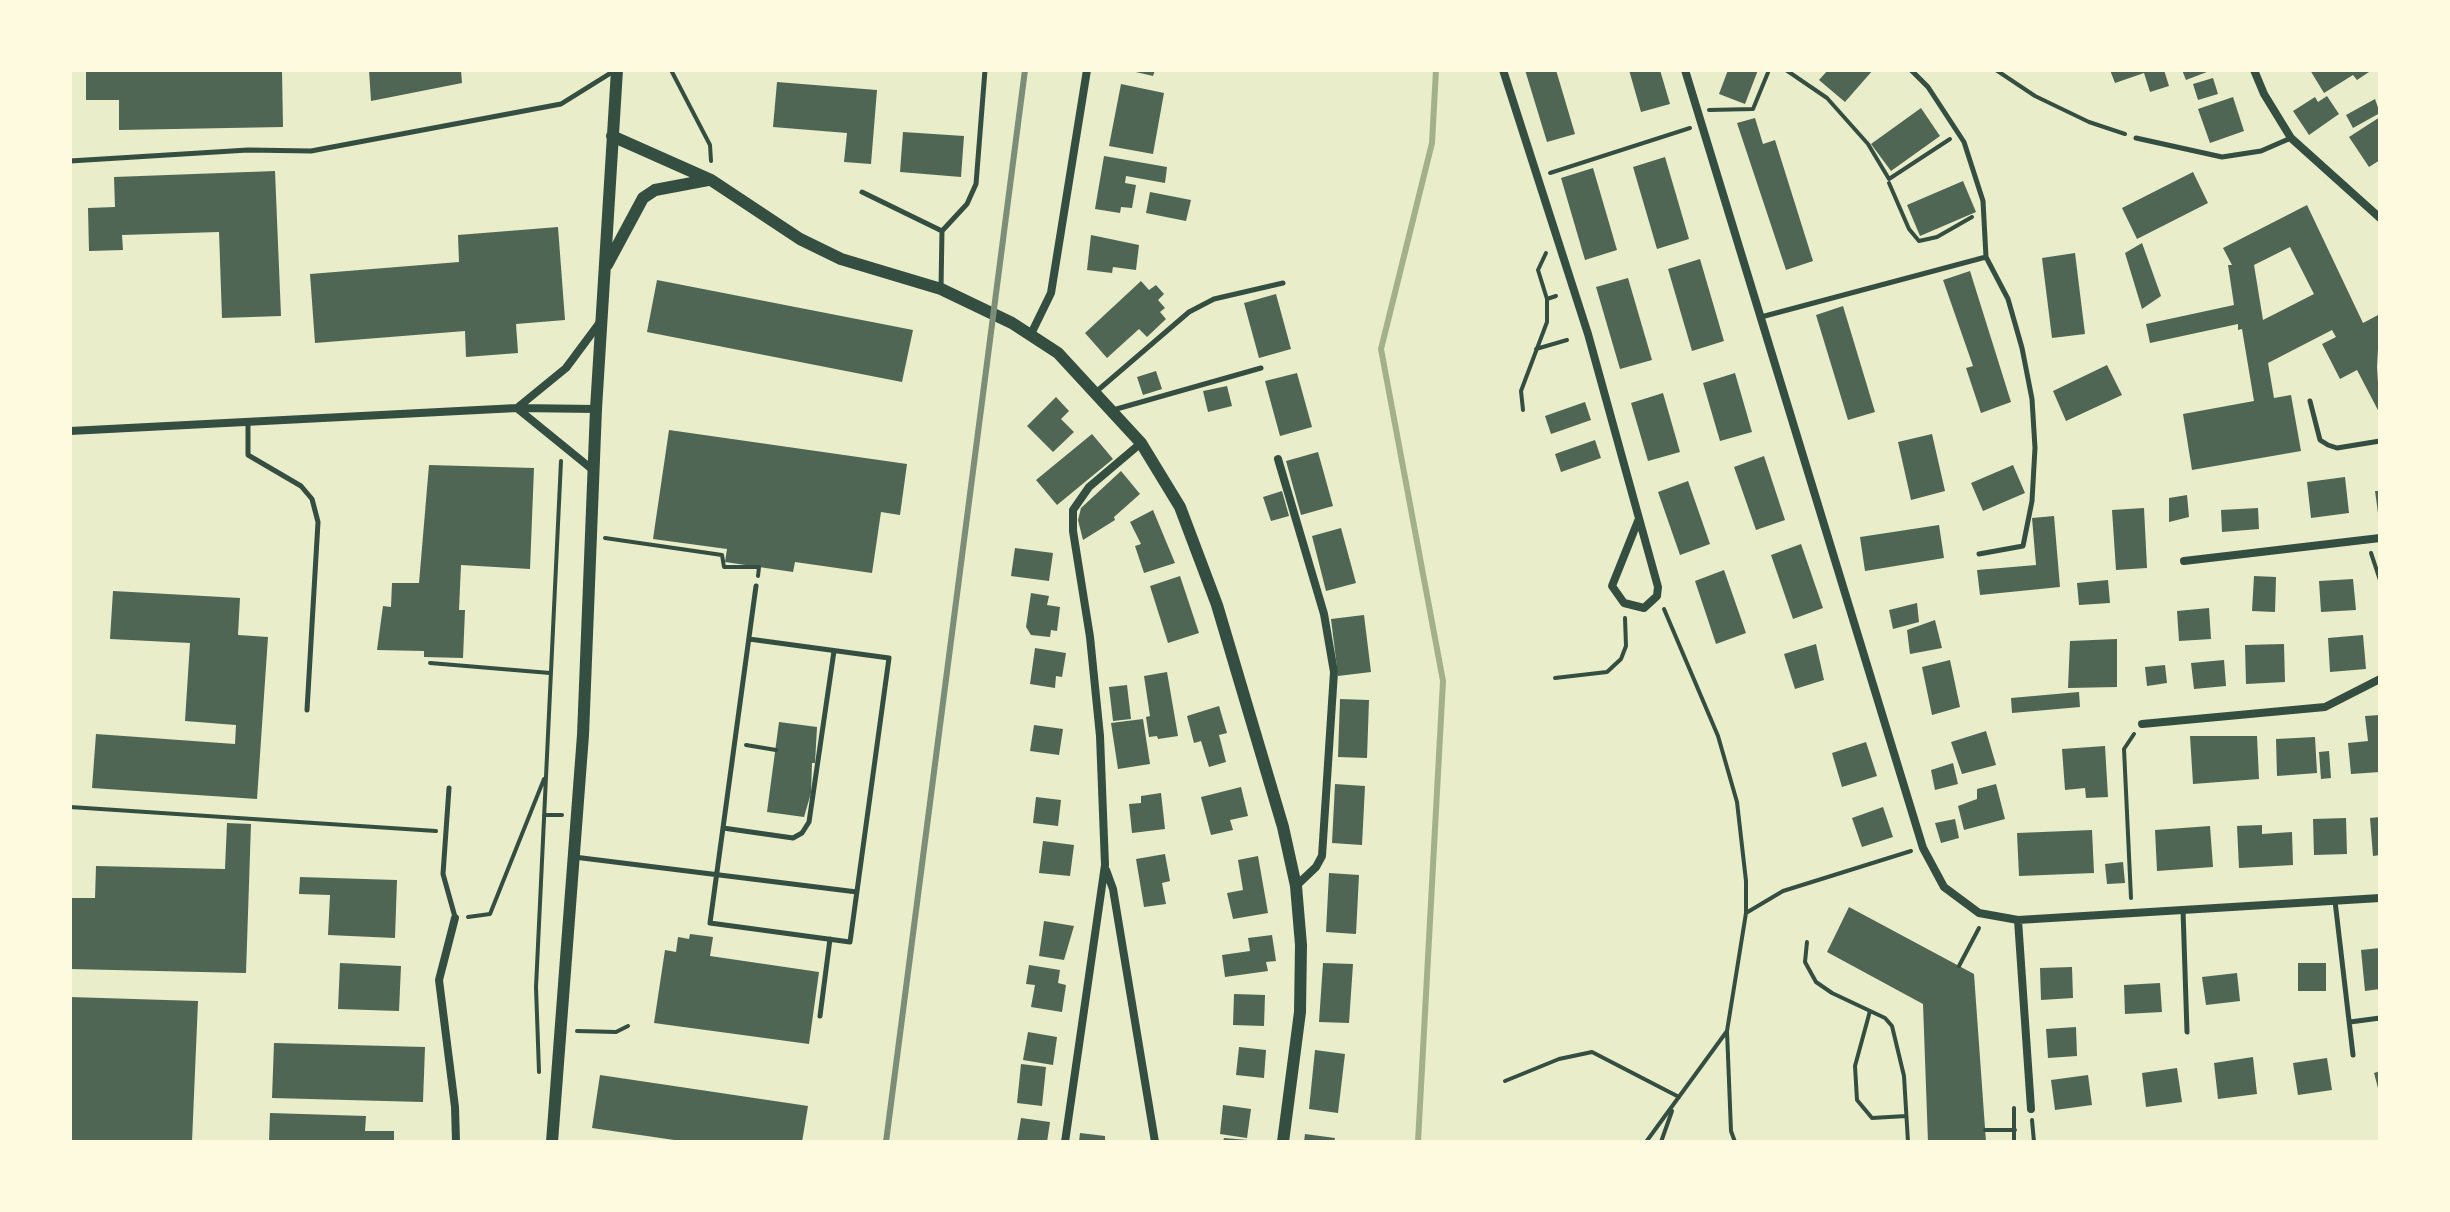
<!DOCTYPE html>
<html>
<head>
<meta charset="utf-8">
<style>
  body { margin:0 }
  #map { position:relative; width:2450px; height:1212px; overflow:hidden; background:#e9edc9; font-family:"Archivo Narrow",sans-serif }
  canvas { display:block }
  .frame { position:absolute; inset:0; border:72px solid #fefae0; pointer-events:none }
</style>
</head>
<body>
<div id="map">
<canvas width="2450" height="1212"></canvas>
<div class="frame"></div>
</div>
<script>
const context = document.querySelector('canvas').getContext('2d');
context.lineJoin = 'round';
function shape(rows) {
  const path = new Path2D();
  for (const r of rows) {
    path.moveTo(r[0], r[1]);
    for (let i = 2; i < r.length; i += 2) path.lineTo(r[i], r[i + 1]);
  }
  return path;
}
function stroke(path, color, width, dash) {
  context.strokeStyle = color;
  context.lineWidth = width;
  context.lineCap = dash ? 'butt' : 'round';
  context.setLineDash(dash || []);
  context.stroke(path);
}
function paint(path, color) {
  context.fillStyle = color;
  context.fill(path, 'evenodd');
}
stroke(shape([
  [1418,1142,1443,681,1381,349,1432,143,1436,70]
]), '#a3b18a', 6);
paint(shape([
  [86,70,282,70,283,127,119,130,119,100,86,100],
  [369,70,461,70,462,83,371,101],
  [1127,70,1155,70,1153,76],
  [1525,70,1556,70,1575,134,1547,142],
  [1629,70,1660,70,1670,104,1641,112],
  [1728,70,1758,70,1745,104,1719,94],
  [1828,70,1873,70,1845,102,1819,80],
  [2110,70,2164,70,2169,86,2150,92,2144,73,2115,83],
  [2182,70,2212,70,2186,80],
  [2310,70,2372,70,2357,80,2353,75,2324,93],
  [2213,78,2218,94,2198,100,2193,84],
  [777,82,877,90,871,164,844,162,847,133,773,127],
  [1121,84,1164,93,1153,154,1109,146],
  [2327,96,2339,114,2309,135,2293,111,2315,97,2318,102],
  [2233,97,2244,131,2210,143,2198,109],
  [2375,99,2380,113,2353,128,2346,115],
  [1921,108,1940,136,1891,171,1871,144],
  [2380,117,2380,160,2369,167,2349,137],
  [1755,118,1763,144,1775,140,1813,261,1786,270,1737,123],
  [903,132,964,136,961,177,900,172],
  [1104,156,1167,167,1165,183,1126,176,1125,183,1136,185,1132,208,1121,207,1120,213,1095,209],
  [1665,157,1689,239,1657,249,1633,167],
  [1593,168,1617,250,1585,260,1561,178],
  [275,171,281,316,222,318,219,232,122,235,123,250,89,251,88,208,115,207,114,177],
  [2193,172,2208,203,2137,239,2122,208],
  [1963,181,1976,212,1920,236,1907,205],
  [1150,192,1191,200,1186,221,1146,213],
  [2307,205,2363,323,2380,314,2377,367,2380,414,2357,370,2340,379,2322,344,2336,337,2332,330,2268,363,2274,398,2291,395,2301,451,2192,470,2183,414,2254,401,2242,329,2238,330,2238,324,2150,343,2146,324,2234,305,2228,265,2232,265,2223,248],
  [2290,247,2314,294,2263,320,2254,265],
  [558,227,565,320,516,324,518,353,466,357,465,331,315,343,310,274,459,262,458,235],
  [1091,235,1139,245,1136,270,1113,267,1112,273,1087,270],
  [2142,243,2161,296,2142,309,2125,253],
  [2075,253,2085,334,2052,338,2042,258],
  [1700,259,1724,341,1692,351,1668,269],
  [1970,271,2011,402,1981,413,1966,368,1973,366,1943,280],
  [1628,278,1652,360,1620,369,1596,287],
  [657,280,913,330,902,382,647,332],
  [1141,281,1149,290,1156,285,1164,294,1158,300,1165,308,1160,312,1166,319,1147,337,1139,329,1107,358,1085,333],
  [1276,294,1291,349,1259,358,1244,303],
  [1843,306,1875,412,1848,420,1816,315],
  [2107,365,2122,395,2066,421,2053,391],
  [1156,371,1162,389,1143,395,1137,377],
  [1297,373,1312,427,1280,436,1265,381],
  [1735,373,1752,432,1720,441,1703,383],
  [1227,386,1232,406,1208,412,1203,391],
  [1663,393,1680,452,1648,461,1631,403],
  [1056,397,1069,411,1061,419,1074,432,1053,452,1027,426],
  [1585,402,1591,420,1551,434,1545,416],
  [669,430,907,464,900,515,881,512,872,573,795,562,793,572,725,562,727,549,653,539],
  [1092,434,1113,459,1057,505,1036,480],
  [1932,434,1945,491,1911,500,1898,442],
  [1595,440,1601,458,1561,472,1555,454],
  [1318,452,1333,506,1301,515,1286,461],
  [1764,456,1785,520,1756,530,1734,467],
  [429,465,534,468,530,569,461,565,459,610,465,610,463,658,424,657,424,651,377,650,383,606,391,607,392,583,419,583],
  [2013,465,2025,493,1983,511,1971,483],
  [1121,471,1140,494,1114,517,1115,520,1083,540,1078,520,1081,508],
  [2345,477,2349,513,2311,518,2307,482],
  [1688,481,1710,544,1680,555,1658,492],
  [1282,491,1289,516,1271,521,1263,497],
  [2375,491,2380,491,2380,513,2378,513],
  [2187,495,2189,517,2169,522,2169,498],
  [2144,508,2147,568,2116,570,2112,510],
  [2258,508,2259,529,2222,532,2221,510],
  [1153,510,1175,563,1144,573,1135,546,1141,544,1130,522],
  [2054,516,2060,587,1980,595,1977,570,2036,565,2032,518],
  [1939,525,1944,558,1865,571,1860,537],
  [1341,528,1356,583,1326,591,1312,536],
  [1801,544,1823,608,1793,619,1771,555],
  [1015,548,1053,553,1049,581,1011,576],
  [1724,570,1746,633,1716,644,1695,581],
  [1180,576,1199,633,1168,643,1150,586],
  [2254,576,2276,577,2275,612,2252,611],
  [2353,579,2356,610,2321,612,2319,581],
  [2108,580,2110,603,2079,605,2077,583],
  [113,591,240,598,238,635,268,637,257,799,92,788,96,734,235,744,236,725,185,721,190,643,110,639],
  [1031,593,1049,596,1047,605,1060,607,1057,631,1051,630,1050,637,1031,635,1026,627],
  [1917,603,1919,622,1893,629,1889,610],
  [2209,608,2211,639,2179,641,2177,611],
  [1364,615,1371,672,1338,676,1331,619],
  [1935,620,1942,648,1910,654,1907,630],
  [2363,635,2366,669,2330,672,2328,638],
  [2117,639,2117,687,2068,688,2070,641],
  [1816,644,1824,680,1795,689,1784,654],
  [2284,644,2285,682,2246,684,2245,645],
  [1035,648,1066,653,1062,677,1056,676,1055,688,1030,684],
  [1950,660,1960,707,1932,715,1922,667],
  [2224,660,2226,686,2194,689,2191,663],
  [2165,665,2167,683,2147,686,2145,667],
  [1167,672,1178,736,1158,739,1157,736,1149,737,1146,717,1150,716,1144,676],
  [1127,685,1131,719,1113,721,1109,687],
  [2079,692,2080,707,2012,713,2011,698],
  [1340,699,1369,700,1367,758,1338,757],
  [1219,706,1227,733,1219,735,1226,762,1209,767,1201,741,1194,743,1187,716],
  [2380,715,2380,772,2351,774,2348,743,2368,741,2365,716],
  [1143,719,1150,764,1118,769,1111,723],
  [779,722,817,727,815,763,812,763,811,793,804,817,767,812],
  [1034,725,1063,729,1059,755,1030,751],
  [1986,731,1996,765,1962,774,1951,742],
  [2190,736,2257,736,2259,779,2193,784],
  [2315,737,2317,773,2277,776,2276,739],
  [1866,742,1877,776,1842,787,1832,753],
  [2105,746,2108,797,2086,798,2085,788,2065,790,2062,749],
  [2329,751,2331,778,2321,779,2319,752],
  [1953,763,1958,784,1935,790,1931,770],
  [1335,784,1365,786,1362,845,1332,843],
  [1996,784,2005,819,1964,830,1958,806,1977,799,1977,789],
  [1241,787,1248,816,1230,820,1233,830,1211,835,1201,797],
  [1161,793,1165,829,1132,833,1129,804,1141,803,1141,796],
  [1036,797,1061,800,1058,826,1033,823],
  [1883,807,1893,837,1862,847,1852,818],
  [2380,817,2380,855,2373,856,2370,818],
  [2346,818,2347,854,2314,855,2313,819],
  [1955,819,1959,838,1941,843,1935,823],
  [227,823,251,824,246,973,70,969,70,898,95,898,96,866,225,869],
  [2262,825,2262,834,2292,832,2293,865,2239,868,2237,826],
  [2210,826,2213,867,2157,871,2155,830],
  [2092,830,2094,873,2019,876,2017,833],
  [1043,841,1074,845,1070,876,1039,873],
  [1165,854,1170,881,1162,883,1166,904,1144,907,1136,859],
  [1258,856,1268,913,1233,919,1227,893,1243,890,1238,860],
  [2123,862,2125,883,2107,884,2105,864],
  [1329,873,1359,875,1356,934,1326,932],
  [300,877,397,880,395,938,328,935,330,895,299,894],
  [1849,907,1974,974,1986,1142,1928,1142,1923,1004,1827,952],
  [1044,921,1074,926,1064,960,1039,956],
  [690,934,713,937,710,956,819,972,809,1044,654,1023,665,950,676,952,678,937,689,939],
  [1272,935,1276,961,1266,962,1268,971,1225,977,1222,955,1250,951,1248,938],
  [2380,948,2380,989,2365,991,2361,950],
  [340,963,401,966,399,1011,338,1009],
  [1323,963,1353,964,1349,1023,1319,1022],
  [2298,963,2326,963,2326,991,2298,991],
  [1029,965,1060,970,1058,983,1066,985,1062,1012,1031,1007,1035,985,1026,984],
  [2072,967,2073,998,2041,1000,2040,968],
  [2237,973,2240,1001,2206,1005,2202,977],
  [2160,983,2162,1012,2125,1014,2124,985],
  [1234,994,1265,995,1264,1026,1233,1025],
  [70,997,198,1001,192,1142,70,1142],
  [2076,1027,2077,1056,2048,1058,2046,1029],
  [1028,1032,1057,1037,1053,1065,1023,1060],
  [274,1043,425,1047,423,1102,272,1098],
  [1239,1047,1266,1050,1264,1078,1236,1075],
  [1315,1050,1345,1054,1338,1113,1309,1109],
  [2253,1057,2257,1094,2218,1099,2214,1063],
  [2327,1058,2332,1090,2298,1095,2293,1063],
  [1021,1064,1046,1067,1042,1106,1017,1103],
  [2177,1068,2182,1102,2146,1107,2142,1073],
  [2380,1071,2380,1092,2379,1092,2374,1073],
  [600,1075,808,1106,802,1142,688,1142,592,1128],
  [2088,1075,2092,1105,2055,1110,2051,1080],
  [1223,1105,1251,1109,1247,1138,1220,1134],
  [270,1113,366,1116,365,1131,394,1131,394,1142,269,1142],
  [1021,1118,1050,1122,1047,1142,1017,1142],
  [1080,1133,1105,1136,1105,1142,1079,1142],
  [1305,1134,1335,1138,1334,1142,1304,1142],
  [1224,1138,1248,1140,1248,1142,1223,1142]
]), '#4f6655');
stroke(shape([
  [671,70,710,145,711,161],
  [1786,70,1827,98,1868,144,1889,179,1950,139],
  [1996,70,2035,96,2089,122,2125,134],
  [1709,110,1753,109,1769,70],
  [1550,173,1690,128],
  [1889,183,1909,229,1919,241,1937,237,1972,217],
  [1547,299,1556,296],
  [1536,349,1567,340],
  [1523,410,1521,391,1547,322,1547,299,1538,270,1546,253],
  [605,538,722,555,724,567,759,567,758,576],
  [2371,553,2380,580],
  [1664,609,1718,736,1737,802,1746,881,1746,913,1727,1031,1731,1131,1735,1142],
  [430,663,550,673],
  [1555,678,1607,672,1621,659,1626,646,1625,618],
  [746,745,776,750],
  [70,807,436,831],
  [544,815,562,815],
  [2131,898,2124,749,2134,734],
  [1746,913,1783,891,1911,851],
  [468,917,490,914,544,779],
  [1807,942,1805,962,1816,982,1832,993,1885,1018,1892,1026,1904,1076,1908,1142],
  [1959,966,1979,928],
  [1870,1011,1855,1066,1857,1100,1872,1118,1906,1116],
  [577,1031,616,1032,628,1026],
  [539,1072,536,987,561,461],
  [1505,1081,1559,1059,1592,1052,1679,1097],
  [2032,1120,2034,1142],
  [1985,1130,2015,1130],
  [1646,1142,1727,1031],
  [1661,1142,1672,1111],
  [2014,1142,2014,1108]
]), '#344e41', 4);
stroke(shape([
  [2136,138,2222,157,2261,151,2291,138],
  [70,161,248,150,311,151,561,104,614,71],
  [862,192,942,231,941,288],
  [942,231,967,204,976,184,985,70],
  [1761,317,1986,257,1983,201,1964,142,1928,87,1911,70],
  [1097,391,1189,312,1214,299,1283,283],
  [2310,401,2320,440,2328,445,2337,448,2380,441],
  [1113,410,1261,368],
  [248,422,248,455,301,486,312,499,318,522,307,710],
  [1979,554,2023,546,2032,501,2035,448,2032,399,2022,348,2008,299,1986,257],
  [749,639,889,658,850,942,710,923,756,586],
  [449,788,443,874,455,917],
  [723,828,793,838,802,833,809,822,834,651],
  [574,857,857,892],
  [2335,901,2353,1055],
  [2183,910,2187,1032],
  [820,1016,830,939],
  [2350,1022,2380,1018]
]), '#344e41', 5);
stroke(shape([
  [1503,70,1588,334,1658,587,1657,596,1644,608,1624,603,1612,586,1638,521],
  [1685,70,1923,848,1944,887,1979,913,2018,920,2380,898],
  [2254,70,2264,94,2291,138,2380,218],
  [1031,334,1051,293,1087,70],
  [517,408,566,368,601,321],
  [518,409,593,470],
  [70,431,517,408,596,409],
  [1278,459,1324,614,1334,672,1322,856,1316,867,1296,886],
  [2184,561,2380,538],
  [2142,724,2325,707,2380,679],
  [1106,870,1113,889,1155,1142],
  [455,918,439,980,455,1107,456,1142],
  [2018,920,2031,1109],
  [1065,1142,1105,865,1100,736,1090,637,1073,531,1073,510,1089,487,1141,443]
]), '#344e41', 8);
stroke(shape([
  [612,136,711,180,800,239,841,259,941,289,1012,323,1058,353,1141,443,1180,507,1217,605,1283,827,1296,886,1301,945,1300,1012,1283,1142],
  [607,265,643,198,655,190,708,180],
  [552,1142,583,735,596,409,617,70]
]), '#344e41', 12);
stroke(shape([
  [886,1142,1025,70]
]), '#7c8e77', 6);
</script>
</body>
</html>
